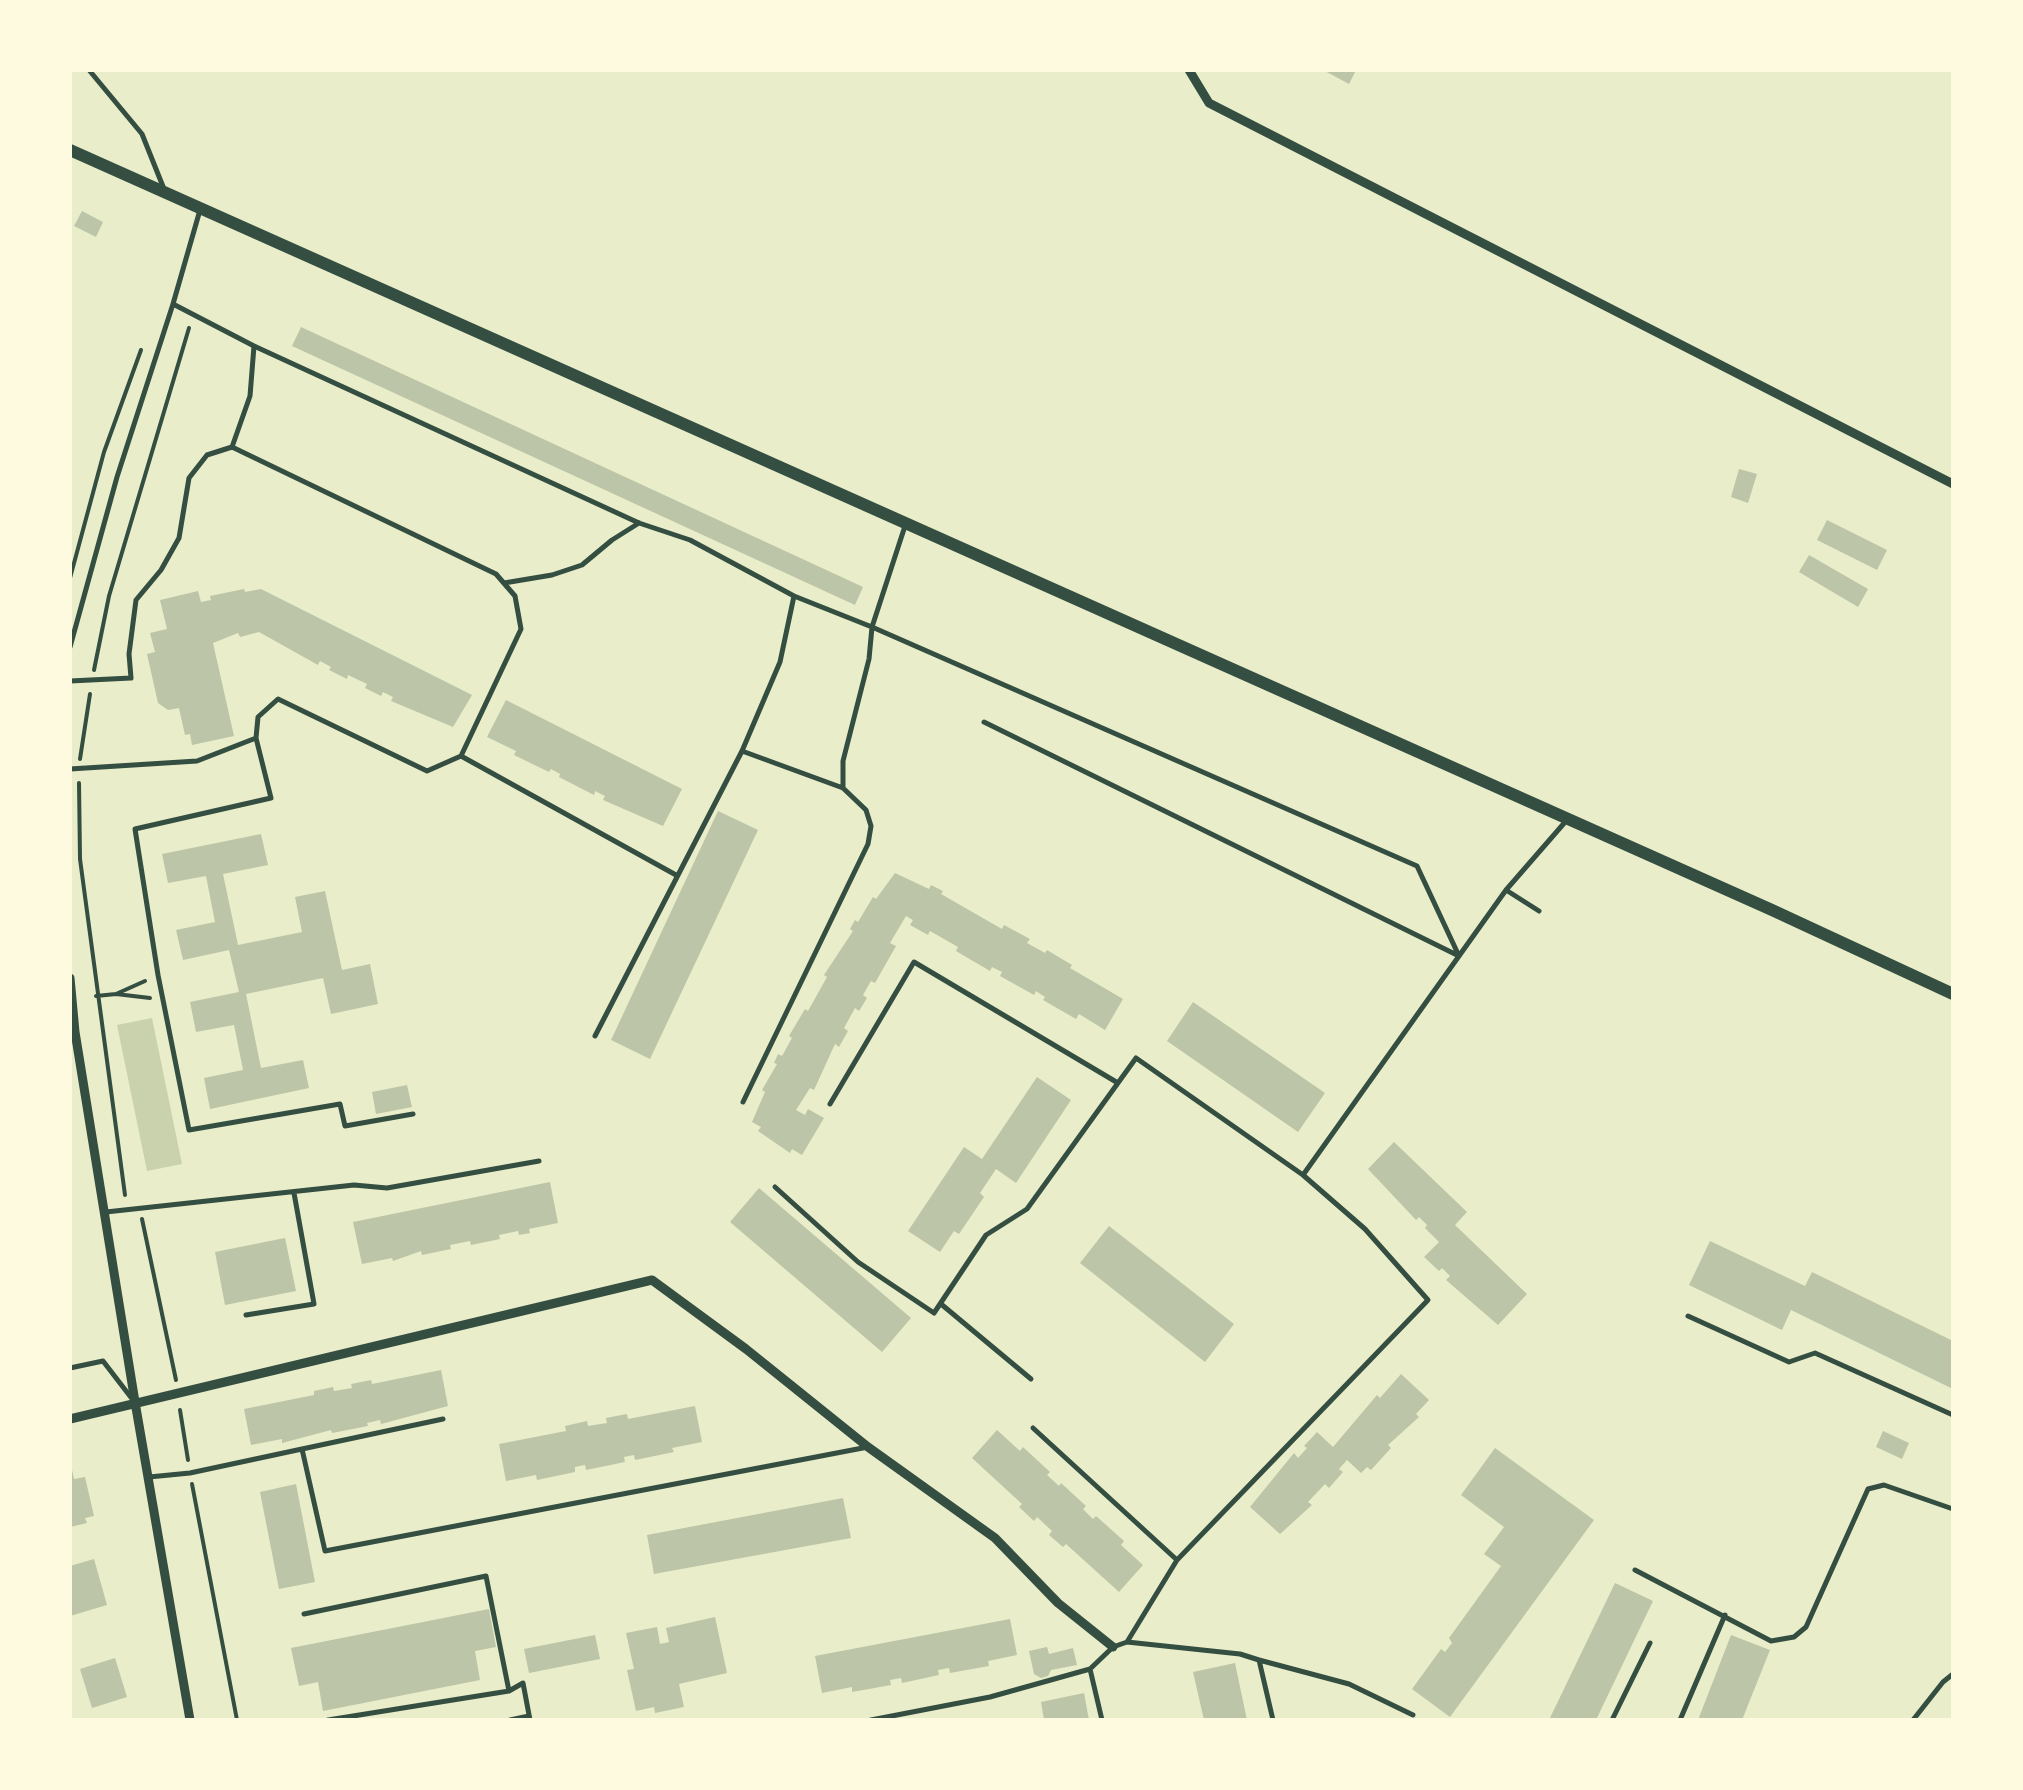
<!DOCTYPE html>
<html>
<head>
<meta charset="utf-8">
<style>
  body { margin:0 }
  #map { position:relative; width:2023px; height:1790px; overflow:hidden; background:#e9edc9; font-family:Ubuntu,sans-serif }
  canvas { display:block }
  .frame { position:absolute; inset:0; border:72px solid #fefae0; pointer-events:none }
</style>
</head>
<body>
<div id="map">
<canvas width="2023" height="1790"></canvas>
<div class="frame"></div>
</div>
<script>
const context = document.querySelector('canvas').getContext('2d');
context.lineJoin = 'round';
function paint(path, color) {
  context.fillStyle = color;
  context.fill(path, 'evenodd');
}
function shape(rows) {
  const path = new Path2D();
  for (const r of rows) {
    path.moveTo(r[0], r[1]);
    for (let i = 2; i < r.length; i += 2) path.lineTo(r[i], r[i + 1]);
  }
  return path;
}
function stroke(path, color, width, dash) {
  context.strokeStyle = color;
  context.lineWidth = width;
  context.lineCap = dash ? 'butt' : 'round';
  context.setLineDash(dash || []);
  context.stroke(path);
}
paint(shape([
  [152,1018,182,1164,147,1171,117,1025]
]), '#cad2ad');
paint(shape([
  [1323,70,1356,70,1349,84],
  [82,211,103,222,96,237,74,226],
  [301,327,863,587,855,605,292,346],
  [1739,469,1757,474,1748,503,1731,497],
  [1827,520,1887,550,1877,570,1817,540],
  [1809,555,1868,589,1858,607,1799,572],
  [244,589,245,592,261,589,472,695,453,727,391,701,393,697,383,692,381,696,365,688,367,684,348,675,347,679,329,670,331,667,320,661,318,665,259,632,240,637,238,633,213,643,234,736,192,745,190,734,185,735,179,708,168,710,158,703,147,654,155,652,150,633,167,629,160,600,198,591,201,602,211,600,210,596],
  [506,700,682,789,663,826,603,800,605,796,595,791,594,795,559,777,560,774,551,769,549,772,514,755,516,751,487,737],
  [718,811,758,830,650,1059,611,1040],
  [261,834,268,865,223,874,238,945,302,932,295,897,325,891,342,970,370,964,378,1004,331,1014,323,978,246,994,261,1068,303,1060,309,1088,210,1109,204,1078,243,1070,234,1025,196,1032,190,1002,239,992,229,950,183,960,176,930,215,922,206,876,168,883,162,854],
  [895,873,929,889,931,885,943,891,941,894,1002,929,1004,925,1030,939,1027,943,1045,953,1047,950,1072,965,1070,968,1123,999,1105,1030,1079,1014,1076,1019,1043,1000,1045,997,1036,991,1034,995,1000,976,1002,972,992,967,990,971,956,951,958,947,930,931,928,935,910,925,913,920,906,916,890,943,896,946,875,983,871,981,863,995,867,998,859,1011,855,1008,844,1028,848,1031,839,1047,835,1044,814,1090,810,1088,796,1110,805,1115,808,1109,824,1118,802,1155,792,1149,790,1153,758,1131,761,1127,752,1122,765,1092,762,1090,777,1064,774,1063,778,1054,782,1056,792,1038,789,1036,805,1009,808,1011,827,977,824,975,853,931,850,929,855,920,858,922,873,897,876,899],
  [1193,1002,1325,1093,1298,1132,1167,1041],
  [1037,1077,1071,1100,1016,1183,996,1169,980,1193,984,1197,959,1234,954,1231,940,1252,908,1231,964,1147,982,1159],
  [407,1085,412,1107,376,1114,372,1092],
  [1394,1142,1467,1212,1455,1225,1527,1294,1498,1325,1446,1280,1450,1276,1442,1268,1439,1271,1424,1257,1439,1242,1425,1228,1427,1225,1419,1217,1416,1220,1368,1169],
  [550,1182,558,1223,529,1229,530,1233,519,1235,518,1231,499,1235,500,1239,471,1245,470,1241,450,1245,451,1249,422,1255,421,1251,393,1261,392,1258,362,1264,353,1222],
  [759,1188,911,1318,882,1352,730,1222],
  [1109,1226,1234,1324,1205,1362,1080,1263],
  [285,1238,296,1291,225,1305,215,1252],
  [1710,1241,1805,1286,1812,1272,1953,1341,1953,1389,1791,1310,1782,1330,1689,1285],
  [441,1370,448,1406,381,1424,380,1420,367,1423,368,1426,332,1433,331,1430,282,1443,282,1439,251,1445,244,1409,314,1395,314,1391,333,1387,334,1391,352,1388,351,1384,371,1380,372,1384],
  [1401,1374,1429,1400,1416,1414,1419,1417,1388,1445,1391,1448,1371,1470,1367,1467,1361,1473,1347,1460,1339,1469,1343,1472,1329,1488,1325,1484,1308,1502,1312,1505,1280,1534,1250,1507,1294,1453,1298,1458,1307,1448,1304,1446,1317,1432,1333,1447,1377,1395,1380,1398],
  [695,1406,702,1442,672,1448,674,1452,635,1460,634,1455,624,1457,625,1462,586,1470,585,1465,575,1467,575,1472,537,1480,536,1475,506,1481,499,1444,566,1431,565,1426,587,1421,588,1426,607,1423,606,1418,627,1414,628,1419],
  [997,1430,1020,1451,1023,1447,1050,1472,1047,1475,1059,1486,1061,1483,1086,1506,1083,1509,1093,1519,1096,1516,1124,1541,1121,1545,1143,1565,1119,1592,1066,1544,1063,1547,1049,1535,1052,1531,1037,1517,1034,1521,1019,1507,1022,1504,972,1458],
  [1883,1431,1909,1443,1902,1459,1876,1447],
  [1495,1448,1594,1520,1450,1717,1412,1689,1441,1649,1445,1652,1452,1643,1449,1638,1501,1566,1484,1554,1504,1527,1461,1495],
  [72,1470,74,1479,85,1477,94,1516,85,1518,87,1523,70,1527],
  [296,1484,315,1582,279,1589,260,1492],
  [843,1498,851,1538,654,1574,647,1535],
  [94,1559,107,1605,70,1616,70,1566],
  [1615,1583,1653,1601,1596,1720,1549,1720],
  [489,1609,496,1647,475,1651,480,1680,323,1711,318,1682,299,1686,291,1648],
  [715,1617,727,1673,679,1684,684,1707,655,1713,654,1707,636,1711,627,1670,634,1669,626,1633,657,1627,660,1644,669,1642,666,1628],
  [1010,1619,1017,1655,988,1661,989,1666,950,1673,949,1668,938,1670,939,1675,902,1683,901,1678,890,1680,891,1685,852,1692,852,1687,822,1693,815,1656],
  [595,1635,600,1659,529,1673,524,1649],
  [1731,1635,1770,1650,1742,1720,1698,1720],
  [1047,1647,1049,1654,1073,1648,1077,1665,1051,1670,1048,1676,1041,1678,1034,1674,1029,1651],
  [115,1658,127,1697,92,1708,80,1669],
  [1235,1663,1247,1720,1204,1720,1193,1672],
  [1084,1693,1089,1720,1044,1720,1041,1702]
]), '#bcc5a7');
stroke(shape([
  [70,578,104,452,141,350],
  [94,670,109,596,189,328],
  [80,759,90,694],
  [79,783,80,859,125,1195],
  [145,981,116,994,150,998],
  [96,996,116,994],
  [142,1219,176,1380],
  [180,1410,188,1460],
  [192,1484,237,1720]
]), '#344e41', 4);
stroke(shape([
  [89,70,142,134,164,189],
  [173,304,254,346,250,396,232,447,496,574,515,596,521,629,461,756],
  [254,346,639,523,690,540,794,596],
  [905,526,872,627,1417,866,1459,956,984,722],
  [504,583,552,575,582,565,612,540,639,523],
  [70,647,117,477,173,304,200,210],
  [70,681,131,678,129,654,136,600,161,570,179,538,189,478,207,455,232,447],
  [256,738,271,798,135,829,158,975,189,1130,340,1104,345,1126,413,1114],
  [742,751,843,788,866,810,871,826,868,844,743,1102],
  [70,769,197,761,256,738,258,717,278,699,427,771,461,756,676,875],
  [1506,890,1539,911],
  [595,1036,742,751,780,662,794,596,872,627,869,659,843,761,843,788],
  [830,1104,914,962,1118,1083],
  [775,1187,858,1262,934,1313,986,1235,1027,1209,1136,1058,1303,1175,1506,890,1566,821],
  [106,1212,354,1185,387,1188,539,1161],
  [941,1304,1031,1379],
  [246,1315,314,1304,294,1193],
  [1688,1316,1789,1362,1815,1353,1953,1415],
  [70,1368,103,1361,133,1400],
  [443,1419,302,1449,325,1551,868,1447],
  [1033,1428,1177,1560,1428,1300,1365,1229,1303,1175],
  [149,1477,190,1473,302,1449],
  [1635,1570,1771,1641,1794,1637,1806,1627,1868,1489,1884,1485,1953,1509],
  [304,1614,486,1576,509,1691],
  [1127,1642,1177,1560],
  [1259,1660,1349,1684,1413,1715],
  [1090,1669,1102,1720],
  [328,1720,509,1691,523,1683,530,1720],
  [510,1720,529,1716],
  [871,1720,990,1697,1090,1669,1113,1647,1127,1642,1240,1654,1259,1660,1273,1720],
  [1612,1720,1650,1643],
  [1680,1720,1725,1615],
  [1913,1720,1943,1682,1953,1674]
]), '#344e41', 5);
stroke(shape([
  [1189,70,1209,103,1953,484],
  [70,978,75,1032,135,1402,190,1720],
  [70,1419,652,1280,746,1349,868,1447,995,1538,1058,1603,1113,1647]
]), '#344e41', 9);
stroke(shape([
  [70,150,1772,910,1953,994]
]), '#344e41', 12);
</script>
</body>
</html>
